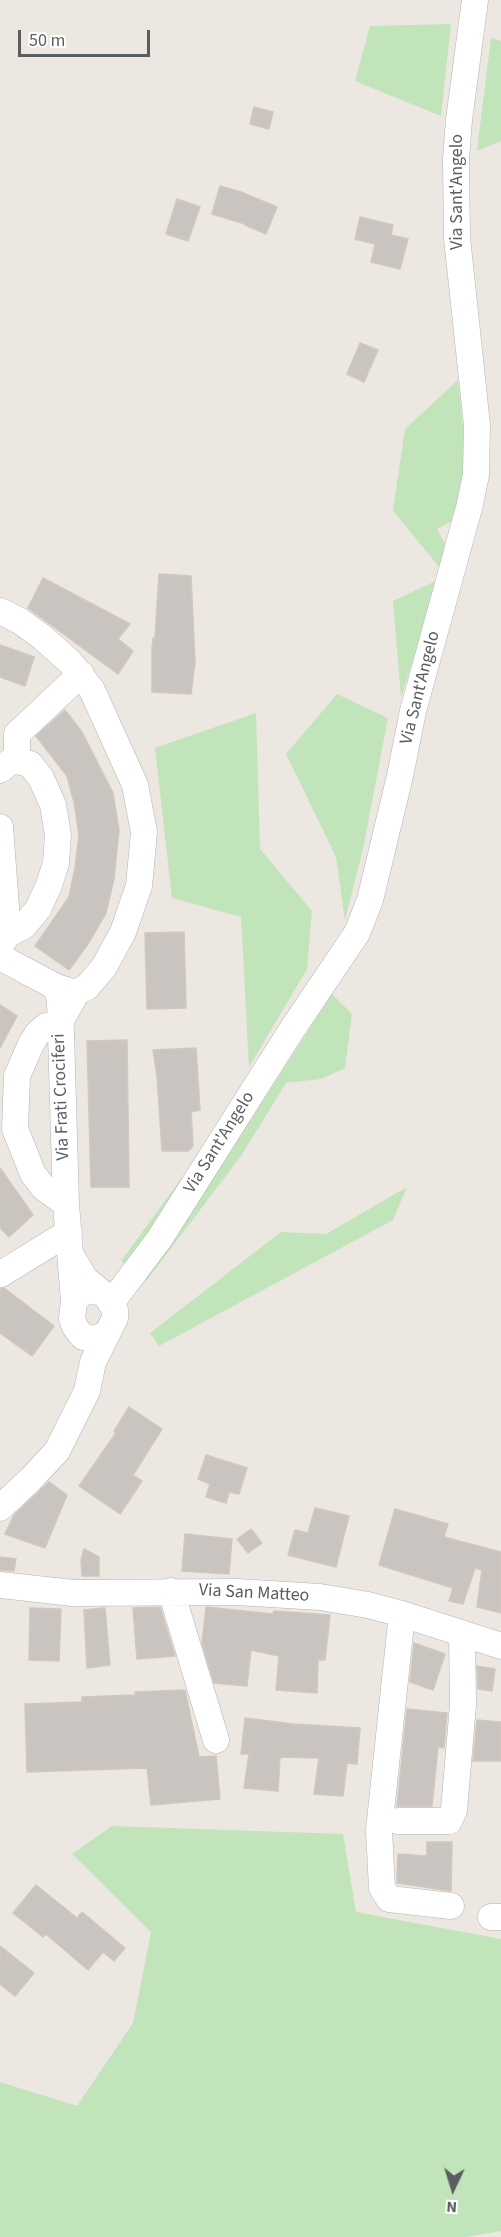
<!DOCTYPE html>
<html>
<head>
<meta charset="utf-8">
<style>
  body { margin:0 }
  #map { position:relative; width:501px; height:2237px; overflow:hidden; background:#ece7e0; font-family:"Source Sans 3",sans-serif }
  canvas { display:block }
  .north { position:absolute; left:423px; top:2159px; width:60px; height:60px; -webkit-text-stroke:4px #fff; paint-order:stroke; rotate:184deg; font-size:16px; font-weight:700; line-height:24px; text-align:center; color:#595e61 }
  .north::after { content:''; display:block; margin:auto; width:21px; height:27px; background:#595e61; clip-path:polygon(50% 0,100% 100%,50% 72%,0 100%) }
  .scale { position:absolute; left:18px; top:30px; width:132px; height:27px; box-sizing:border-box; border:3px solid #595e61; border-top:0; padding-left:8px; font-size:18px; line-height:21px; white-space:nowrap; color:#595e61; -webkit-text-stroke:4px #fff; paint-order:stroke }
</style>
</head>
<body>
<div id="map">
<canvas width="501" height="2237"></canvas>
<div class="north">N</div>
<div class="scale">50 m</div>
</div>
<script>
const context = document.querySelector('canvas').getContext('2d');
context.lineJoin = 'round';
function paint(path, color) {
  context.fillStyle = color;
  context.fill(path, 'evenodd');
}
function shape(rows) {
  const path = new Path2D();
  for (const r of rows) {
    path.moveTo(r[0], r[1]);
    for (let i = 2; i < r.length; i += 2) path.lineTo(r[i], r[i + 1]);
  }
  return path;
}
function stroke(path, color, width, dash) {
  context.strokeStyle = color;
  context.lineWidth = width;
  context.lineCap = dash ? 'butt' : 'round';
  context.setLineDash(dash || []);
  context.stroke(path);
}
function drawText(font, color, halo, rows, align = 'center') {
  context.font = font + ' "Source Sans 3",sans-serif';
  context.lineWidth = 4.5;
  context.setLineDash([]);
  context.textBaseline = 'middle';
  context.strokeStyle = halo;
  context.fillStyle = color;
  for (const [text, x, y, turn = 0] of rows) {
    context.save();
    context.translate(x, y);
    context.rotate((+turn || 0) * Math.PI / 180);
    context.textAlign = isNaN(turn) ? turn : align;
    if (halo) context.strokeText(text, 0, 0);
    context.fillText(text, 0, 0);
    context.restore();
  }
}
paint(shape([
  [451,24,441,116,355,81,370,26],
  [491,38,501,41,501,141,477,151],
  [458,380,468,474,451,521,437,529,450,553,445,574,393,511,405,429],
  [440,579,401,697,393,601],
  [337,694,388,718,363,849,345,920,336,857,286,754],
  [256,713,260,849,312,911,307,969,249,1067,241,917,172,898,155,748],
  [332,994,352,1014,345,1068,321,1079,286,1083,241,1156,147,1280,121,1261,181,1179,206,1189],
  [407,1187,393,1220,159,1346,150,1333,281,1232,326,1234],
  [112,1826,343,1834,356,1912,501,1939,501,2231,466,2237,0,2237,0,2082,77,2106,133,2023,151,1932,72,1854]
]), '#c2e4bb');
const building = shape([
  [254,107,273,112,269,129,250,124,254,107],
  [220,186,241,192,277,207,266,234,245,225,245,224,212,214,220,186],
  [177,199,200,207,188,241,166,234,177,199],
  [360,217,393,225,391,235,408,239,400,269,371,262,375,244,355,239,360,217],
  [360,343,378,350,364,382,347,374,360,343],
  [159,574,191,576,195,662,191,694,152,692,152,649,153,638,155,639,159,574],
  [43,578,130,624,118,639,133,651,118,674,28,608,43,578],
  [0,645,34,657,25,686,0,677,0,645],
  [65,710,82,732,113,793,119,830,114,879,106,913,88,944,69,970,35,946,69,897,75,868,79,835,74,802,67,776,36,736,65,710],
  [184,932,186,1008,147,1009,145,933,184,932],
  [0,1005,17,1016,0,1048,0,1005],
  [127,1040,129,1187,91,1187,87,1041,127,1040],
  [196,1048,200,1110,191,1112,193,1146,188,1151,162,1151,157,1076,153,1050,196,1048],
  [0,1168,33,1215,9,1237,0,1228,0,1168],
  [4,1288,54,1326,32,1356,0,1333,0,1289,4,1288],
  [129,1407,162,1429,133,1475,142,1481,120,1514,79,1486,116,1433,114,1431,129,1407],
  [206,1455,247,1468,239,1494,229,1492,226,1503,206,1497,210,1484,198,1479,206,1455],
  [49,1482,67,1495,45,1548,5,1534,14,1515,49,1482],
  [315,1508,349,1516,336,1567,288,1555,295,1530,308,1533,315,1508],
  [395,1509,448,1524,444,1537,501,1552,501,1613,477,1607,482,1570,475,1568,463,1604,449,1601,453,1588,379,1565,395,1509],
  [251,1529,262,1543,248,1553,237,1539,251,1529],
  [185,1534,232,1539,229,1574,182,1571,185,1534],
  [84,1549,99,1557,99,1576,82,1576,81,1560,84,1549],
  [0,1557,16,1559,14,1571,0,1570,0,1557],
  [160,1607,175,1656,137,1659,133,1608,160,1607],
  [206,1607,273,1614,274,1611,330,1615,325,1660,318,1660,317,1693,276,1690,279,1656,251,1650,247,1686,214,1683,202,1643,206,1607],
  [30,1608,61,1609,59,1661,29,1660,30,1608],
  [105,1608,110,1665,87,1668,84,1610,105,1608],
  [414,1643,445,1654,433,1690,410,1682,414,1643],
  [477,1666,495,1669,492,1691,478,1689,477,1666],
  [185,1690,199,1757,216,1756,220,1799,151,1805,147,1768,27,1772,25,1704,82,1702,82,1697,136,1695,135,1692,185,1690],
  [407,1709,447,1713,444,1748,438,1747,432,1806,397,1806,407,1709],
  [245,1718,293,1724,360,1728,357,1764,347,1763,343,1796,314,1794,319,1758,280,1757,278,1791,244,1788,249,1754,241,1754,245,1718],
  [477,1720,501,1722,501,1761,473,1761,477,1720],
  [427,1842,452,1842,451,1891,397,1883,398,1854,427,1856,427,1842],
  [36,1885,77,1918,82,1912,125,1948,114,1961,103,1952,88,1970,46,1934,43,1937,13,1913,36,1885],
  [0,1946,34,1973,15,1996,0,1984,0,1946]
]);
paint(building, '#c9c4bf');
stroke(building, '#d0c8be', 1.5);
const minor = shape([
  [0,611,20,621,42,637,70,662,92,690,135,785,144,832,139,886,123,932,104,967,87,987,77,992,59,1024],
  [17,761,17,734,81,674],
  [0,770,12,760,30,764,41,778,53,805,58,835,56,863,49,885,38,909,24,926,8,934,0,946],
  [0,827,8,934],
  [0,957,56,987,72,992],
  [56,987,60,1000,66,1204,74,1301],
  [59,1024,46,1026,38,1033,31,1044,17,1076,15,1129,33,1174,44,1188,66,1204],
  [71,1255,85,1279,107,1297,115,1310,115,1318,107,1334,93,1339,83,1337,75,1327,72,1319,74,1301,82,1293,88,1291,101,1292],
  [0,1273,1,1274,69,1232],
  [112,1302,160,1238,291,1031,357,933,370,900,400,776,413,711,469,508,476,475,477,425,457,238,456,159,459,120,475,0],
  [0,1508,30,1480,57,1451,87,1391,93,1362,107,1334],
  [0,1585,73,1593,237,1592,320,1597,368,1605,402,1614,501,1646],
  [171,1591,216,1740],
  [402,1614,379,1830,382,1888,389,1899,451,1906],
  [398,1821,449,1821,454,1810,463,1705,462,1634],
  [491,1917,501,1917]
]);
stroke(minor, '#b1b4b8', 27);
stroke(minor, '#fff', 26);
drawText('18px', '#595e61', '#fff', [
  ["Via Sant'Angelo",458,192,-90],
  ["Via Sant'Angelo",421,688,-76],
  ["Via Frati Crociferi",62,1097,-92],
  ["Via Sant'Angelo",220,1143,-58],
  ["Via San Matteo",254,1594,3]
]);
</script>
</body>
</html>
